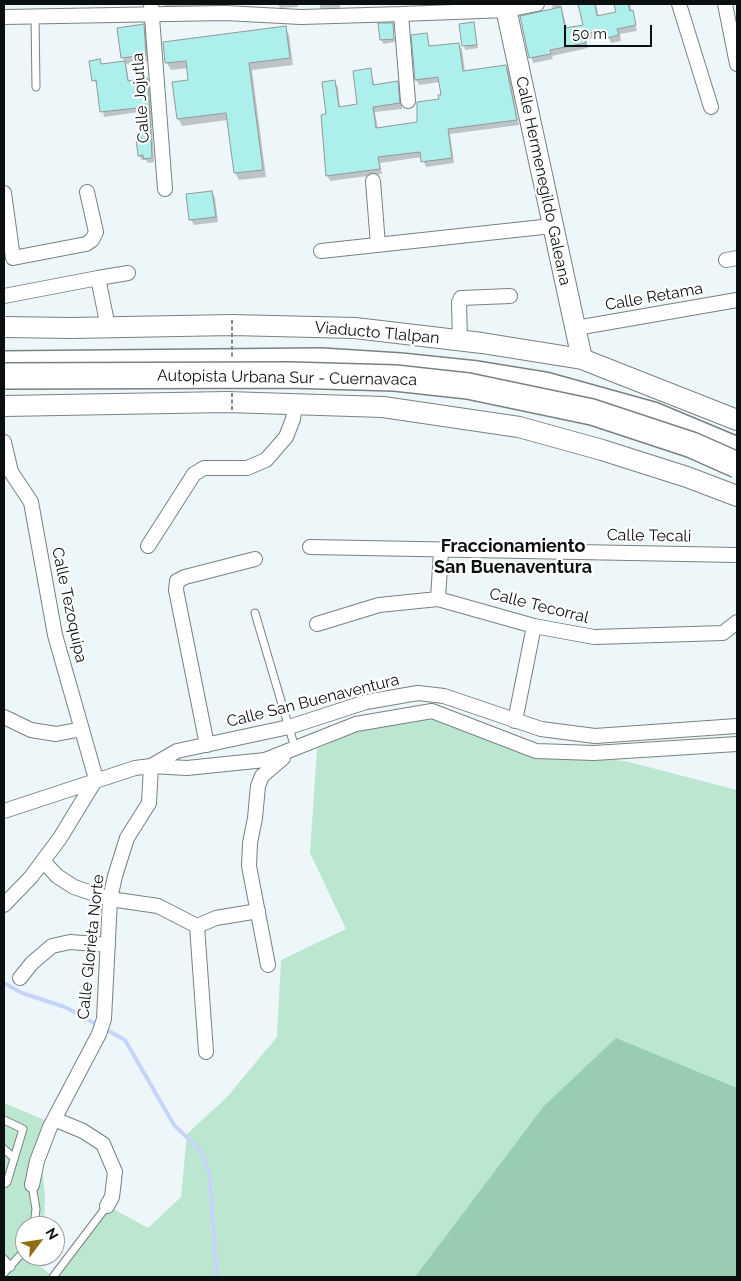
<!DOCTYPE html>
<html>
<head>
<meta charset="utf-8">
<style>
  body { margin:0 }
  #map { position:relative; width:741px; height:1281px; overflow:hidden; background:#edf6f9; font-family:Raleway,sans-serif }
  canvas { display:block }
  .frame { position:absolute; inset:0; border:5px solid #0c0f0f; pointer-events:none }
  .north { position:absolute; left:15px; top:1216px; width:50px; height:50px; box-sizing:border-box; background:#fff; border:1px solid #9e9f9f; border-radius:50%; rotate:59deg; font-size:14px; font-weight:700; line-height:20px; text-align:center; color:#0c0f0f }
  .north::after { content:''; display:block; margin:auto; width:18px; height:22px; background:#906c12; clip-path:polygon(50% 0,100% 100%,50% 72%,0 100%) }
  .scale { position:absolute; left:564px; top:25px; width:88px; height:22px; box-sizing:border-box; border:2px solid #0c0f0f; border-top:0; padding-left:6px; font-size:15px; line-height:18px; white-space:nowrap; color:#0c0f0f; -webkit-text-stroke:4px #fff; paint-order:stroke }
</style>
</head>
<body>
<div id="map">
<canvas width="741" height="1281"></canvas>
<div class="frame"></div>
<div class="north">N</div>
<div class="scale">50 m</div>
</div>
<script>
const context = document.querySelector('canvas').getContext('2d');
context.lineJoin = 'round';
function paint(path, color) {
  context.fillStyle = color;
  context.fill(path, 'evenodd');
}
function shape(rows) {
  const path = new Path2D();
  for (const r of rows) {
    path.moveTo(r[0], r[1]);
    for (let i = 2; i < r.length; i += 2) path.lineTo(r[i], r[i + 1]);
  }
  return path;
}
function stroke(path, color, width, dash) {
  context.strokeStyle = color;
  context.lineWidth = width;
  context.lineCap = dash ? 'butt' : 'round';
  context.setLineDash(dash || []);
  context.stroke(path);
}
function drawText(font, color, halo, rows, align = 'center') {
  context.font = font + ' Raleway,sans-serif';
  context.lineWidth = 4.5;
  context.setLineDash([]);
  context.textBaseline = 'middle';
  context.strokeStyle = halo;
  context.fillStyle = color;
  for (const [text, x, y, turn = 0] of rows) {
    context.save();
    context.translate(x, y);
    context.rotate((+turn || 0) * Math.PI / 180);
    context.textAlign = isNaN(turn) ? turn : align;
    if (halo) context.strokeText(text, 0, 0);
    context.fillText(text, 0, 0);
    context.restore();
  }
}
paint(shape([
  [443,715,568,756,625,761,737,790,737,1277,4,1277,4,1103,47,1121,29,1166,43,1175,45,1200,44,1226,25,1226,25,1256,32,1256,32,1259,52,1276,104,1204,148,1228,181,1197,187,1134,227,1097,277,1037,281,960,346,929,310,853,317,749,359,730]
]), '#bbe7d1');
paint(shape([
  [616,1038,737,1088,737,1277,415,1277,544,1106]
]), '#98cdb3');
paint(shape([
  [163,4,229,4,221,4,221,9,166,10],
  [278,4,298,4,298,7,280,8],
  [319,4,352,4,340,5,340,8,321,10],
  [460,4,498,4,462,8],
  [552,4,561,4,567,29,584,26,580,4,596,4,599,17,617,13,615,4,630,4,637,31,620,34,621,41,611,43,607,35,586,39,588,48,552,56,553,59,533,63,521,17,553,10],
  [392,24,395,42,383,44,379,25],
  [473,24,478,48,465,50,460,25],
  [143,26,146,31,148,61,126,64,129,82,147,80,150,84,154,162,148,163,146,160,142,160,139,156,142,139,139,112,104,117,98,85,93,80,100,61,102,65,124,62,118,29],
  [285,28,289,35,293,65,252,70,266,177,239,180,235,173,228,120,182,126,178,118,190,81,188,68,171,70,167,63,164,43],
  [426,34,430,47,459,44,462,49,465,72,506,67,509,72,519,125,450,134,454,163,426,167,422,157,380,163,382,174,330,181,327,175,327,115,335,82,338,87,340,108,359,105,370,70,375,86,397,83,400,88,402,109,375,112,378,129,419,124,440,100,440,82,419,85,416,80],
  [212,192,215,198,218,222,194,225,191,220,187,195]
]), '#0003');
stroke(shape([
  [4,983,22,993,65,1007,125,1040,174,1125,200,1150,209,1171,217,1277]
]), '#c6d4f9', 4);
const building = shape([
  [578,4,595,4,597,16,616,12,614,4,628,4,630,11,633,10,636,25,617,29,619,35,607,38,605,30,584,34,586,43,550,50,551,54,529,58,520,16,561,7,565,28,583,25,578,4],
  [474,22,477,45,462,46,459,24,474,22],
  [378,23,393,23,394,39,380,40,378,23],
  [144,24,146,55,121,58,117,28,144,24],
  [286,26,290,58,249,63,263,170,234,173,226,113,177,119,172,82,188,80,186,61,165,63,163,42,286,26],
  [427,33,429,46,459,43,463,71,506,65,517,120,448,129,452,158,421,162,420,152,378,157,380,169,326,176,321,115,326,114,322,82,335,80,339,107,357,104,353,71,371,68,373,85,398,81,400,103,373,107,376,128,417,122,417,102,439,99,438,95,441,95,438,77,415,80,411,35,427,33],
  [100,59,101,64,125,61,128,81,148,78,152,158,144,159,143,155,138,156,136,138,141,138,137,108,100,112,96,80,92,81,89,61,100,59],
  [212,191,216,217,189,220,186,194,212,191]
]);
paint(building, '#adefea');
stroke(building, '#919a99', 1);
const lane = shape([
  [35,16,36,87],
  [255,613,295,748],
  [4,1120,23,1129,7,1182,4,1184],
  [4,1149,13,1157],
  [32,1185,36,1209,34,1226],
  [4,1259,11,1267],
  [4,1273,25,1250],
  [53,1277,107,1206]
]);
const street = shape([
  [151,4,165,189],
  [679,4,711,107],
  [725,4,737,64],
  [401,14,408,101],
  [4,17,225,13,301,17,401,14,507,10,537,4],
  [373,181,378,245],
  [4,193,13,258,86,244,92,240,96,232,87,192],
  [321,251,552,226],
  [726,260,737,258],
  [98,278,128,273],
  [4,296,98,278,108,327],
  [576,328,737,300],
  [460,340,459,302,461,298,510,296],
  [4,442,11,472,31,502,55,635,96,779,60,838,31,877,4,905],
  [148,546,194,474,204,468,247,468,266,460,286,437,293,419,295,405],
  [310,547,737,555],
  [438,599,441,551],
  [317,624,379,605,438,599,534,626,594,637,723,633,737,622],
  [4,717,31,730,56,734,82,729],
  [515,721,534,626],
  [207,745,176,590,177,581,185,577,255,559],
  [151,766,177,751,289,727,366,702,418,693,444,696,541,729,595,736,737,726],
  [4,811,135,768,151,766,187,768,265,760,356,724,432,711,536,751,594,753,737,744],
  [43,861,57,876,74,887,110,899,158,906,197,926,216,918,258,911],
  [197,926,206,1052],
  [268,965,249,866,250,843,255,818,258,786,262,776,283,758],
  [20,978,32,963,52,946,70,942,108,945],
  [54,1119,83,1131,103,1144,115,1172,112,1197,107,1206],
  [32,1185,37,1161,50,1127,99,1034,104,1019,110,899,115,876,127,838,149,803,151,766]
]);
const secondary = shape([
  [505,4,582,359],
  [4,327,71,328,232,325,355,328,482,343,582,359,737,420],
  [4,406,227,402,383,407,519,427,602,450,687,477,737,496]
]);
const highway = shape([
  [4,364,321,361,400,366,477,374,545,385,653,415,737,450]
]);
stroke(lane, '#798183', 9);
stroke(street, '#798183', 16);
stroke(secondary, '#798183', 22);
stroke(highway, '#798183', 28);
stroke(lane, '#fff', 7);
stroke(street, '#fff', 14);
stroke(secondary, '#fff', 20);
stroke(highway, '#fff', 25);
const highwayBridge = shape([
  [4,376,289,375,395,378,468,386,592,412,692,445,737,465]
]);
stroke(highwayBridge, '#798183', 28, []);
stroke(shape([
  [232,320,232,358],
  [232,393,232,413]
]), '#818788', 2, [4, 2.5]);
stroke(highwayBridge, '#fff', 25);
drawText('16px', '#0c0f0f', '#fff', [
  ["Calle Jojutla",141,98,-94],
  ["Calle Hermenegildo Galeana",543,181,78],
  ["Calle Retama",654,297,-10],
  ["Viaducto Tlalpan",377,333,5],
  ["Autopista Urbana Sur - Cuernavaca",287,378,1],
  ["Calle Tecali",649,536,1],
  ["Calle Tezoquipa",69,605,78],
  ["Calle Tecorral",539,606,14],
  ["Calle San Buenaventura",313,701,-14],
  ["Calle Glorieta Norte",91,947,-84]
]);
drawText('bold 18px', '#0c0f0f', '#fff', [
  ["Fraccionamiento",513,547],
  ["San Buenaventura",513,568]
]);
</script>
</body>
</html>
